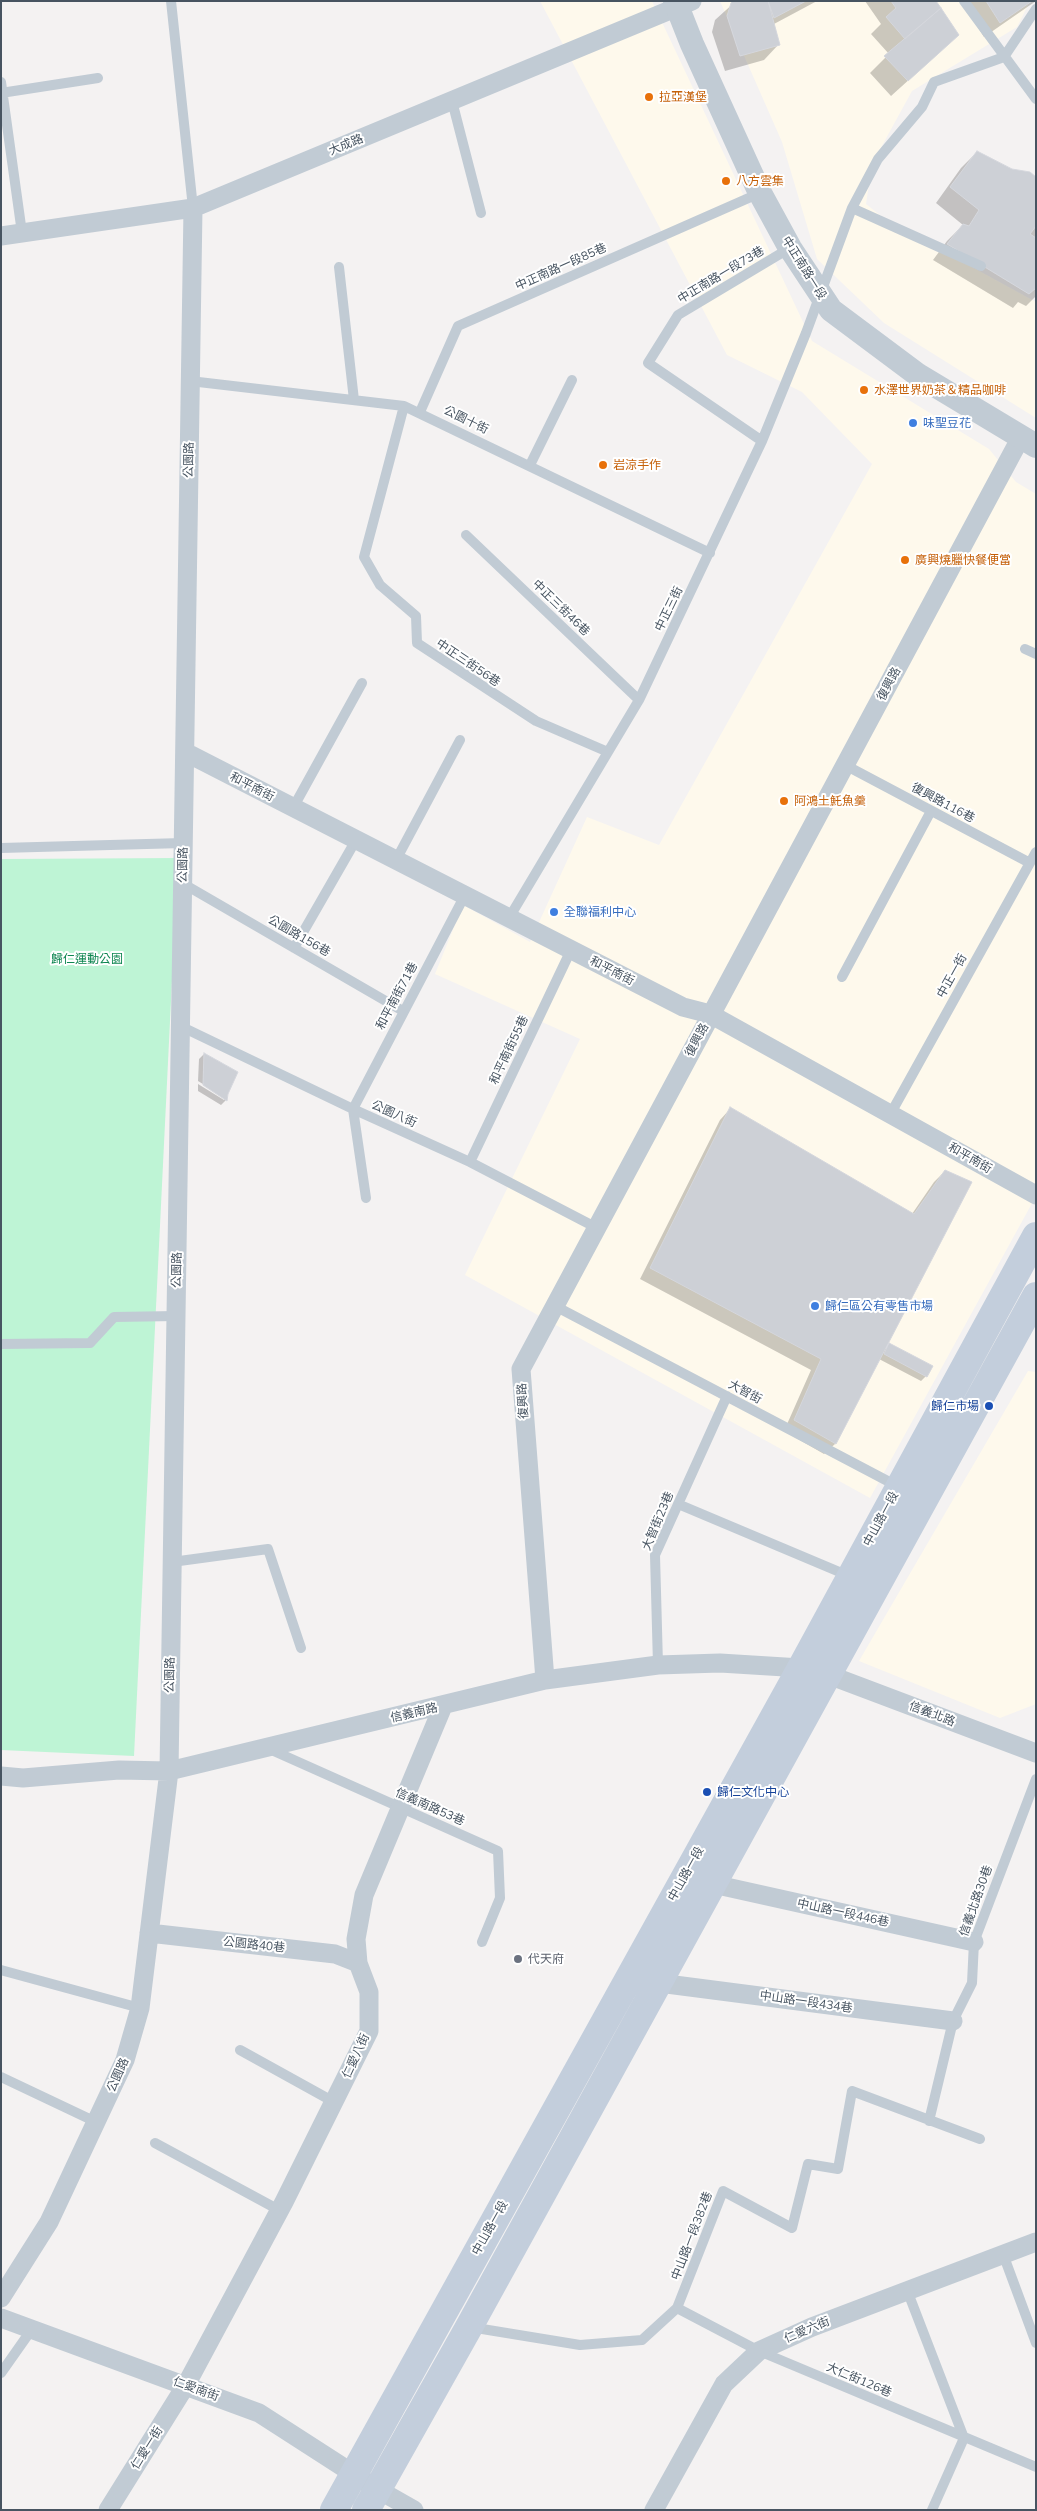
<!DOCTYPE html>
<html>
<head>
<meta charset="utf-8">
<style>
  body { margin:0 }
  #map { position:relative; width:1037px; height:2511px; overflow:hidden; background:#f4f2f2; font-family:Mulish,sans-serif }
  canvas { display:block }
  .frame { position:absolute; inset:0; border:2px solid #475461; pointer-events:none }
</style>
</head>
<body>
<div id="map">
<canvas width="1037" height="2511"></canvas>
<div class="frame"></div>
</div>
<script>
const context = document.querySelector('canvas').getContext('2d');
context.lineJoin = 'round';
function paint(path, color) {
  context.fillStyle = color;
  context.fill(path, 'evenodd');
}
function shape(rows) {
  const path = new Path2D();
  for (const r of rows) {
    path.moveTo(r[0], r[1]);
    for (let i = 2; i < r.length; i += 2) path.lineTo(r[i], r[i + 1]);
  }
  return path;
}
function stroke(path, color, width, dash) {
  context.strokeStyle = color;
  context.lineWidth = width;
  context.lineCap = dash ? 'butt' : 'round';
  context.setLineDash(dash || []);
  context.stroke(path);
}
function drawText(font, color, halo, rows, align = 'center') {
  context.font = font + ' Mulish,"Noto Sans TC",sans-serif';
  context.lineWidth = 4;
  context.setLineDash([]);
  context.textBaseline = 'middle';
  context.strokeStyle = halo;
  context.fillStyle = color;
  for (const [text, x, y, turn = 0] of rows) {
    context.save();
    context.translate(x, y);
    context.rotate((+turn || 0) * Math.PI / 180);
    context.textAlign = isNaN(turn) ? turn : align;
    if (halo) context.strokeText(text, 0, 0);
    context.fillText(text, 0, 0);
    context.restore();
  }
}
paint(shape([
  [540,1,652,1,812,341,989,449,1016,482,1036,494,1036,1196,870,1498,465,1275,580,1039,435,974,463,905,530,942,587,817,659,845,872,464,802,392,727,355],
  [720,1,1030,1,1017,27,912,91,872,164,866,204,886,220,1036,302,1036,418,884,323,817,259,782,142],
  [1028,1371,1036,1372,1036,1704,1000,1718,859,1661]
]), '#fef9ec');
paint(shape([
  [178,858,134,1756,1,1750,1,859]
]), '#bef4d5');
paint(shape([
  [736,1,817,1,774,24,779,44,764,60,725,71,712,32,715,20],
  [865,1,934,1,942,50,891,96,870,73,889,54,871,34,881,24],
  [961,1,1036,1,984,37],
  [977,152,1011,170,1036,178,1036,296,1026,306,1018,302,1013,308,933,260,947,241,963,225,936,203,961,168],
  [204,1054,226,1094,226,1100,221,1105,198,1091,198,1084,224,1100,224,1097,198,1081,199,1059],
  [730,1109,912,1214,934,1182,945,1171,884,1350,890,1345,926,1376,921,1381,879,1359,835,1444,824,1454,784,1431,811,1370,640,1279,720,1120]
]), '#0003');
const building = shape([
  [733,1,768,1,780,45,740,56,727,16,731,3,733,1],
  [768,1,806,1,774,18,768,1],
  [891,1,936,1,941,8,905,39,886,17,896,8,891,1],
  [986,1,1032,1,1000,23,986,1],
  [941,8,959,35,908,81,884,56,941,8],
  [977,151,1012,169,1030,172,1036,177,1036,226,1030,234,1036,238,1036,288,1029,294,947,244,963,224,969,226,979,210,950,187,977,151],
  [204,1053,238,1072,228,1094,227,1101,203,1085,204,1053],
  [730,1107,914,1214,945,1170,972,1182,836,1444,794,1420,821,1359,650,1268,730,1107],
  [889,1343,933,1366,927,1377,884,1354,889,1343]
]);
paint(building, '#cdd0d6');
stroke(building, '#d5d7dd', 1);
stroke(shape([
  [171,1,193,208],
  [964,1,1036,99],
  [1,82,22,233],
  [1,93,98,78],
  [452,101,481,213],
  [852,208,981,266],
  [339,267,354,400],
  [190,381,404,406,710,553],
  [404,406,364,557,380,585,416,616,417,643,536,721,608,752],
  [420,412,458,326,760,193],
  [762,441,648,363,678,315,790,248],
  [530,465,572,380],
  [466,535,639,700],
  [1025,649,1036,654],
  [845,765,1030,863],
  [293,808,362,683],
  [1,848,183,843],
  [396,860,460,740],
  [182,883,403,1011],
  [509,918,639,700,762,441,806,333,852,208,878,159,922,107,934,82,1004,57,1036,9],
  [294,948,356,840],
  [842,977,931,811],
  [180,1026,353,1109,470,1162,597,1228],
  [891,1113,1036,852],
  [470,1162,571,950],
  [366,1198,353,1109,465,895],
  [555,1306,899,1487],
  [1,1344,90,1343,114,1317,176,1316],
  [678,1504,849,1576],
  [172,1562,268,1549,301,1648],
  [658,1665,655,1555,727,1396],
  [267,1748,498,1851,500,1898,482,1942],
  [1,1970,140,2008],
  [240,2050,334,2102],
  [1,2077,96,2122],
  [929,2121,953,2021,972,1983,974,1942,1036,1779],
  [155,2143,279,2210],
  [1003,2254,1036,2343],
  [907,2290,964,2438,932,2510],
  [677,2308,759,2351,1036,2467],
  [470,2327,580,2345,642,2340,677,2308,723,2191,792,2228,808,2164,838,2169,852,2091,980,2139],
  [1,2373,32,2329]
]), '#c1cbd4', 10);
stroke(shape([
  [1,236,193,208,692,1],
  [185,752,683,1007,710,1014,1036,1195],
  [545,1680,521,1369,1021,437],
  [1,1776,23,1778,119,1770,169,1771,545,1680,658,1665,720,1663,801,1668,829,1675,1036,1753],
  [713,1884,974,1942],
  [149,1933,335,1954,358,1963],
  [659,1983,953,2021],
  [1,2298,49,2222,125,2060,140,2008,169,1771,193,208],
  [1,2318,259,2413,377,2489,414,2510],
  [108,2510,186,2385,284,2202,369,2031,369,1992,358,1963,356,1939,364,1895,443,1706],
  [654,2510,724,2384,759,2351,812,2327,1036,2242]
]), '#c1cbd4', 19);
stroke(shape([
  [675,1,692,44,760,193,790,248,831,310,918,375,1036,446]
]), '#c1cbd4', 24);
stroke(shape([
  [334,2510,801,1668,1036,1236],
  [366,2510,469,2327,1036,1296]
]), '#c3cedc', 28);
for (const [x, y, r, color] of [
  [649,97,5,"#e8710a"],
  [726,181,5,"#e8710a"],
  [864,390,5,"#e8710a"],
  [913,423,5,"#3f7fe0"],
  [603,465,5,"#e8710a"],
  [905,560,5,"#e8710a"],
  [784,801,5,"#e8710a"],
  [554,912,5,"#3f7fe0"],
  [815,1306,5,"#3f7fe0"],
  [989,1406,5,"#1a4fb4"],
  [707,1792,5,"#1a4fb4"],
  [518,1959,5,"#6b7280"]
]) {
  const dot = new Path2D();
  dot.arc(x, y, r, 0, 2 * Math.PI);
  context.fillStyle = color;
  context.fill(dot);
  stroke(dot, '#fff', 2);
}
drawText('12px', '#c56008', '#fff', [
  ["拉亞漢堡",659,97],
  ["八方雲集",736,181],
  ["水澤世界奶茶＆精品咖啡",874,390],
  ["岩涼手作",613,465],
  ["廣興燒臘快餐便當",915,560],
  ["阿鴻土魠魚羹",794,801]
], 'left');
drawText('12px', '#475461', '#fff', [
  ["大成路",346,145,-22],
  ["中正南路一段85巷",561,267,-24],
  ["中正南路一段",804,268,58],
  ["中正南路一段73巷",721,275,-31],
  ["公園十街",466,420,26],
  ["公園路",189,460,-89],
  ["中正三街46巷",561,608,44],
  ["中正三街",669,609,-64],
  ["中正三街56巷",468,663,34],
  ["復興路",889,684,-62],
  ["和平南街",252,787,27],
  ["復興路116巷",943,803,28],
  ["公園路",183,865,-89],
  ["公園路156巷",299,936,30],
  ["和平南街",612,971,27],
  ["中正一街",952,976,-61],
  ["和平南街71巷",397,996,-62],
  ["復興路",697,1040,-62],
  ["和平南街55巷",509,1050,-65],
  ["公園八街",394,1114,24],
  ["和平南街",970,1158,30],
  ["公園路",177,1270,-89],
  ["大智街",745,1392,28],
  ["復興路",523,1401,-94],
  ["中山路一段",881,1519,-62],
  ["大智街23巷",658,1521,-67],
  ["公園路",170,1675,-89],
  ["信義南路",414,1713,-13],
  ["信義北路",932,1714,21],
  ["信義南路53巷",430,1807,24],
  ["中山路一段",686,1874,-61],
  ["信義北路30巷",976,1901,-70],
  ["中山路一段446巷",843,1913,12],
  ["公園路40巷",254,1945,6],
  ["中山路一段434巷",806,2002,8],
  ["仁愛八街",356,2056,-65],
  ["公園路",118,2075,-66],
  ["中山路一段",490,2228,-61],
  ["中山路一段382巷",692,2236,-69],
  ["仁愛六街",807,2330,-23],
  ["大仁街126巷",859,2380,23],
  ["仁愛南街",196,2389,20],
  ["仁愛一街",147,2448,-58]
]);
drawText('12px', '#366cbe', '#fff', [
  ["味聖豆花",923,423],
  ["全聯福利中心",564,912],
  ["歸仁區公有零售市場",825,1306]
], 'left');
drawText('12px', '#0f8651', '#fff', [
  ["歸仁運動公園",87,959]
]);
drawText('12px', '#164399', '#fff', [
  ["歸仁市場",979,1406],
  ["歸仁文化中心",717,1792,"left"]
], 'right');
drawText('12px', '#5b616d', '#fff', [
  ["代天府",528,1959]
], 'left');
</script>
</body>
</html>
